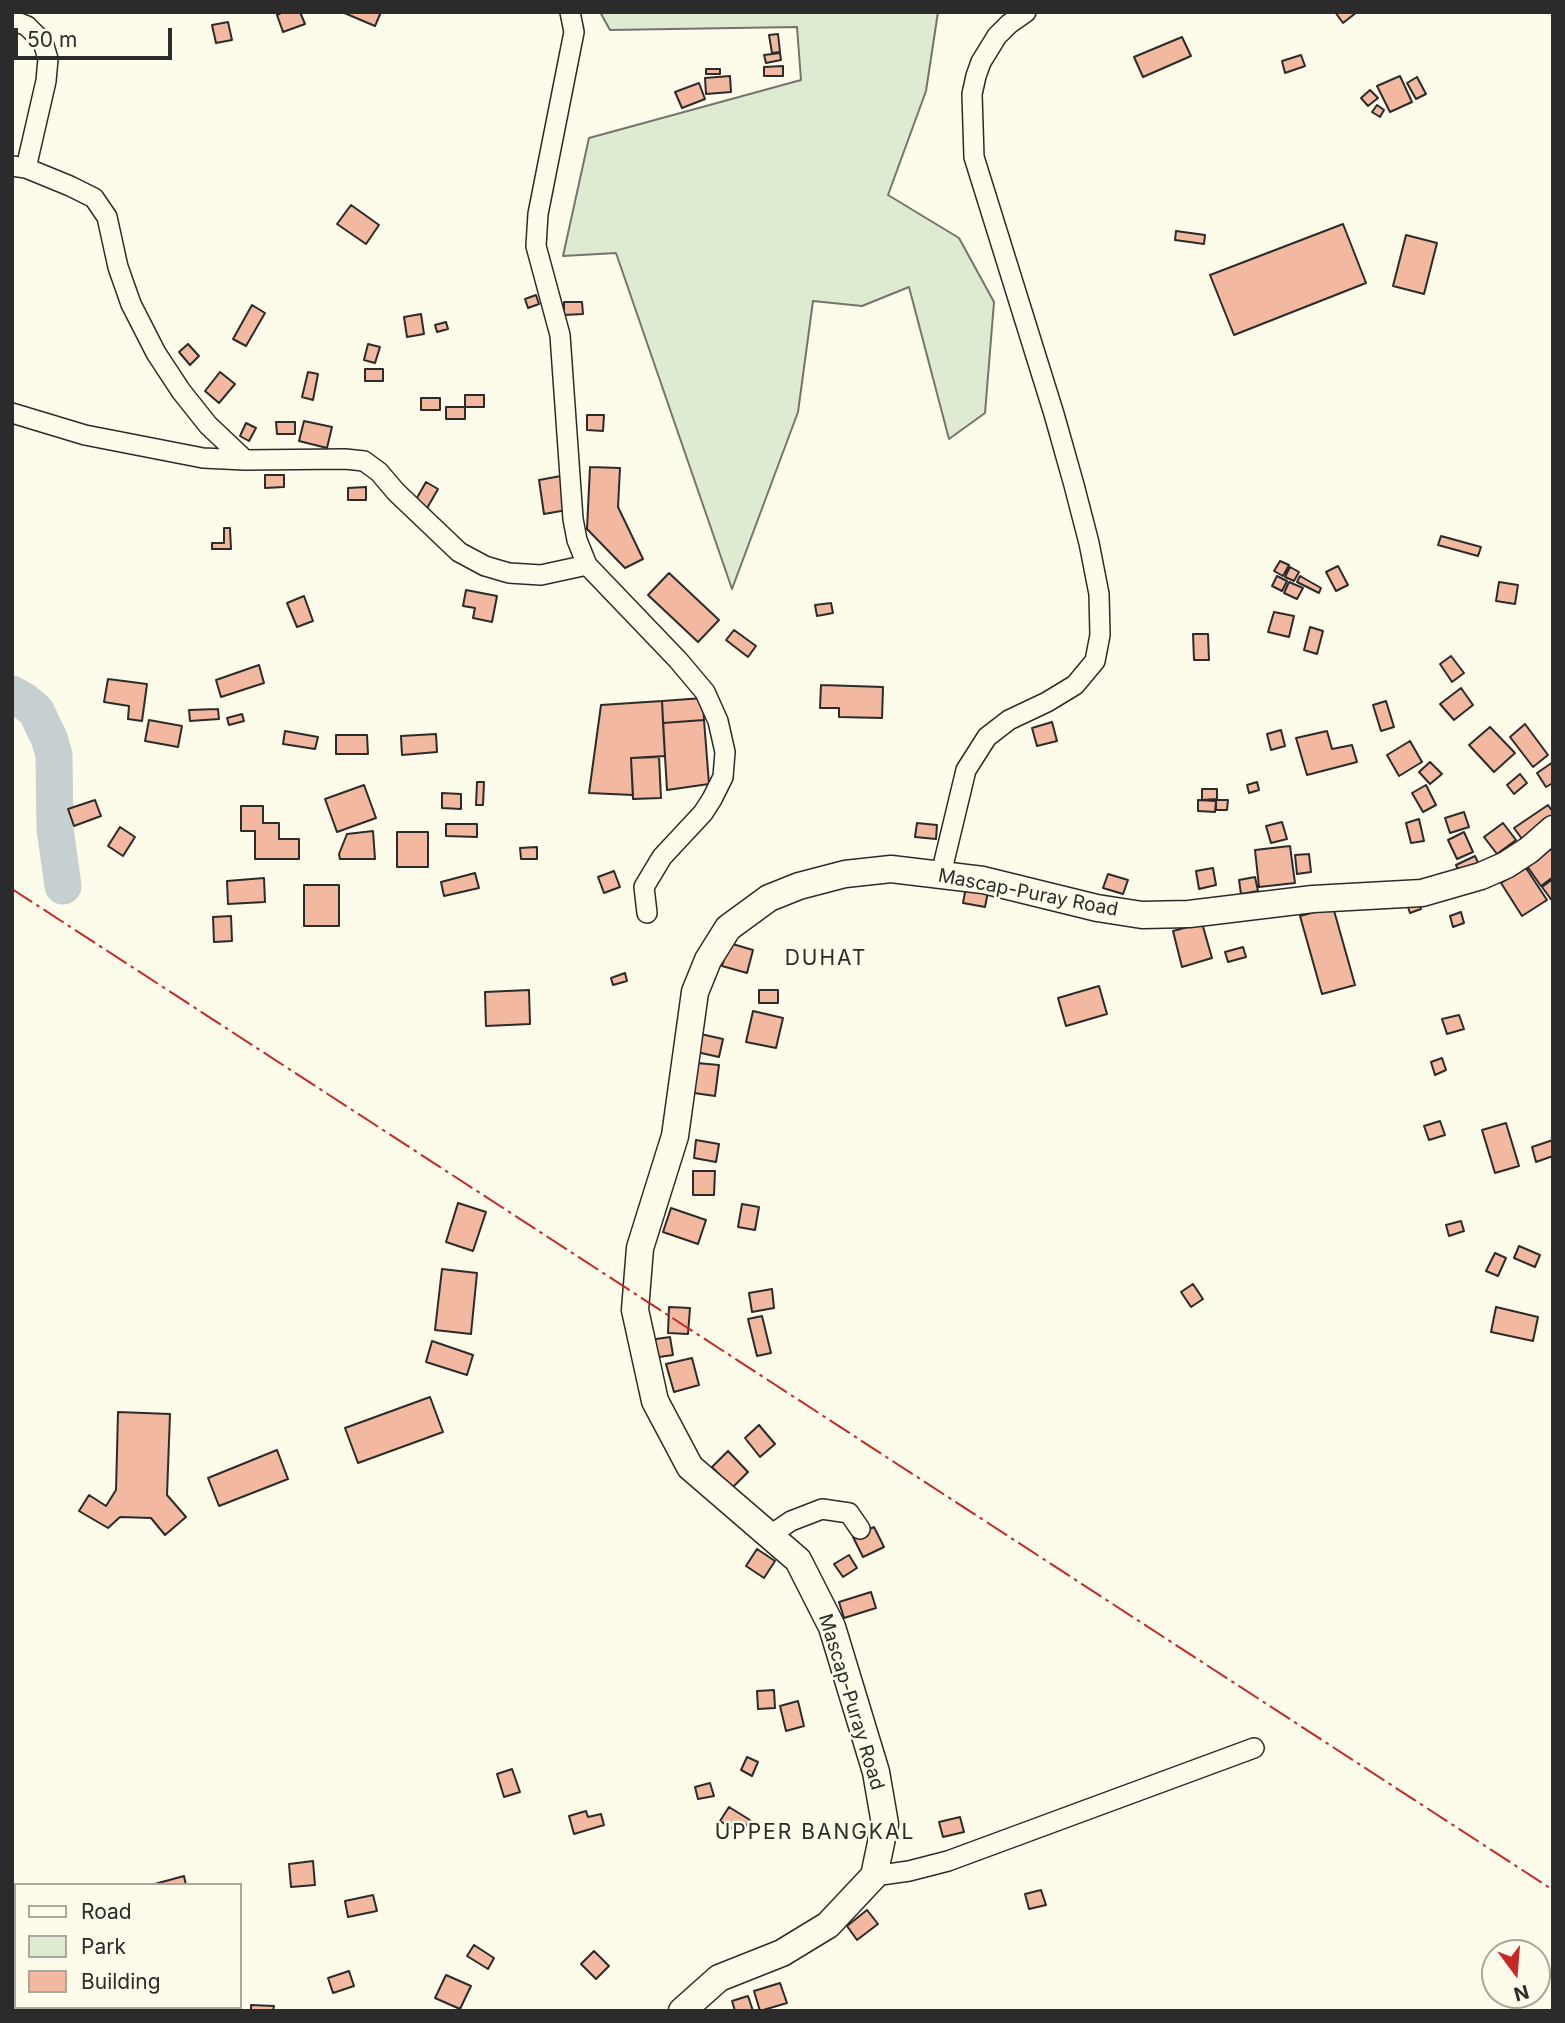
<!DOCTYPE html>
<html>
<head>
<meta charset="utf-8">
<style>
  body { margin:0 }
  #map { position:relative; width:1565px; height:2023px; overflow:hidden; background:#fdfbea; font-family:Inter,sans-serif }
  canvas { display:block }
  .frame { position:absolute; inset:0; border:14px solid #2b2b2b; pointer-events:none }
  .legend { position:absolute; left:14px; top:1883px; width:228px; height:126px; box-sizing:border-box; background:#fdfbea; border:2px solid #a9a89e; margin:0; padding:9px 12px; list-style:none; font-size:21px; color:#2b2b2b }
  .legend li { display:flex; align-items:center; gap:14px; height:35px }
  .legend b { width:35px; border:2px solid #a9a89e }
  .north { position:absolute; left:1481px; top:1939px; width:70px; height:70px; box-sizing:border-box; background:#fdfbea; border:2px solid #a9a89e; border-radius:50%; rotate:164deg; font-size:19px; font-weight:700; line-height:28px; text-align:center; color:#2b2b2b }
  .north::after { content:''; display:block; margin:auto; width:24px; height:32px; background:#c62828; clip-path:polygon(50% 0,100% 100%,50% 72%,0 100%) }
  .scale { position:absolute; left:14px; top:28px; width:158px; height:32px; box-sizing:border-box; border:4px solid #2b2b2b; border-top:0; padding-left:9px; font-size:21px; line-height:24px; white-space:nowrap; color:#2b2b2b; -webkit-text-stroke:5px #fdfbea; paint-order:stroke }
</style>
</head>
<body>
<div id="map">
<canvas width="1565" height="2023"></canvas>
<div class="frame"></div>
<ul class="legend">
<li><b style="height:9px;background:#fdfbea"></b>Road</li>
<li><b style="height:19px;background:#deebd1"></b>Park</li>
<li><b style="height:19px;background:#f2b8a0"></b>Building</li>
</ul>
<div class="north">N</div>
<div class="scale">50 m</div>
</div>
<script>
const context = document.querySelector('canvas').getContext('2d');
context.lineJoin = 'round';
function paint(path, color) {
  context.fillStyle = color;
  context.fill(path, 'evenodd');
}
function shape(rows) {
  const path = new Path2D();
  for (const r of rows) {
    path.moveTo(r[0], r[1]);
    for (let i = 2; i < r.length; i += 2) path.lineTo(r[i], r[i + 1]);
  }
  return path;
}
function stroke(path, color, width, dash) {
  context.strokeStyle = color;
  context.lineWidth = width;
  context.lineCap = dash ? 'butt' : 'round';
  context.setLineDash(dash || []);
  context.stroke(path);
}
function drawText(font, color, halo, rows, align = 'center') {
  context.font = font + ' Inter,sans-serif';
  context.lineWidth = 5;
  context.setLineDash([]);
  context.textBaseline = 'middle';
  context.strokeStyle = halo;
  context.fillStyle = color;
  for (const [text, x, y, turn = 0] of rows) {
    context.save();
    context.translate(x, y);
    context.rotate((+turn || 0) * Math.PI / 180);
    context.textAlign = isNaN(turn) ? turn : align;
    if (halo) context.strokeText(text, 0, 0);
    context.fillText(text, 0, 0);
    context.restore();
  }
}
const green = shape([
  [600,12,938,12,926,91,888,195,959,238,994,302,985,413,949,439,909,287,862,306,813,301,798,412,732,589,616,253,563,256,589,138,801,80,797,27,610,30,600,12]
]);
paint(green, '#deebd1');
stroke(green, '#74746e', 2);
stroke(shape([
  [12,694,24,701,36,711,49,738,54,755,55,829,63,886]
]), '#c7d0d0', 37);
const building = shape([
  [283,12,300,12,305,24,283,32,277,15,283,12],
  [342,12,381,12,375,26,342,12],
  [1335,12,1357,12,1343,23,1335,12],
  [228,22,232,40,216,43,212,25,228,22],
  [778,34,780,52,772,53,769,35,778,34],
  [1182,37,1191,56,1143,77,1134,57,1182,37],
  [780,53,781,60,766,63,764,55,780,53],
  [1301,55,1305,66,1285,73,1282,61,1301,55],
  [783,66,783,76,764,76,764,67,783,66],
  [706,69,720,69,720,74,706,74,706,69],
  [730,76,731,92,706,94,705,78,730,76],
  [1400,76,1412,102,1390,112,1377,86,1400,76],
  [1417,77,1426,94,1416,99,1407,83,1417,77],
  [699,83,705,99,682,108,675,92,699,83],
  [1370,90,1378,98,1368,106,1361,98,1370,90],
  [1377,105,1384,110,1380,117,1372,112,1377,105],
  [351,205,379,225,366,244,337,224,351,205],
  [1343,224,1366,283,1234,335,1210,275,1343,224],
  [1176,231,1205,235,1204,244,1175,240,1176,231],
  [1406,235,1437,243,1424,294,1393,286,1406,235],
  [536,295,539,304,528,308,525,299,536,295],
  [564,302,582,302,583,314,564,315,564,302],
  [252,305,265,313,246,346,233,339,252,305],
  [421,314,424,334,407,337,404,317,421,314],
  [446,322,448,329,437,332,435,325,446,322],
  [188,344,199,356,190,365,179,352,188,344],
  [368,344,380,347,375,363,364,360,368,344],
  [365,369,383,369,383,381,365,381,365,369],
  [220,372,235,384,219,403,205,391,220,372],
  [308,372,318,374,313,400,302,397,308,372],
  [465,395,484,395,484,407,465,407,465,395],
  [421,398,440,398,440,410,421,410,421,398],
  [446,407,465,407,465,419,446,419,446,407],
  [587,415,604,415,603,431,587,430,587,415],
  [304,421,332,427,327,448,299,441,304,421],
  [276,422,295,422,295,434,277,434,276,422],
  [246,423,256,428,249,441,240,436,246,423],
  [590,467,620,468,618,507,643,559,625,568,587,529,590,467],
  [265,475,284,475,284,487,265,488,265,475],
  [561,476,567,510,544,514,539,480,561,476],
  [426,482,438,489,426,510,414,503,426,482],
  [366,487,366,500,348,500,348,488,366,487],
  [224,528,230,528,231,549,212,549,212,543,224,543,224,528],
  [1441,536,1481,547,1478,556,1438,545,1441,536],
  [1280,561,1289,565,1283,576,1274,571,1280,561],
  [1338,566,1348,585,1336,591,1326,572,1338,566],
  [1290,567,1299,572,1294,581,1285,577,1290,567],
  [669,573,719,620,698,642,648,595,669,573],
  [1277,576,1287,581,1282,591,1272,586,1277,576],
  [1300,576,1321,588,1319,593,1297,582,1300,576],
  [1289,582,1303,588,1297,599,1284,593,1289,582],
  [1499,582,1518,585,1515,604,1496,601,1499,582],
  [466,590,497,596,492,622,473,618,475,608,463,606,466,590],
  [304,596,313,621,297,627,287,603,304,596],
  [831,603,833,613,817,616,815,605,831,603],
  [1274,612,1294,616,1289,637,1268,632,1274,612],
  [1310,627,1323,631,1317,654,1304,650,1310,627],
  [734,630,756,646,748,657,726,640,734,630],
  [1193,634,1208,634,1209,660,1194,660,1193,634],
  [1451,656,1464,673,1452,682,1440,664,1451,656],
  [259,665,264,683,221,697,216,680,259,665],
  [108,679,147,684,142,721,128,719,129,706,104,702,108,679],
  [821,685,883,687,882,718,839,717,839,708,820,708,821,685],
  [1461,688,1473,705,1454,720,1440,704,1461,688],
  [703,698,704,720,663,723,662,701,703,698],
  [662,701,665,756,631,758,633,795,589,793,601,705,662,701],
  [1386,701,1394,727,1381,731,1373,705,1386,701],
  [218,709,219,719,190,721,189,710,218,709],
  [242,714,244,721,229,725,227,718,242,714],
  [149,720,182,726,178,747,145,741,149,720],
  [704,720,709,784,667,790,663,723,704,720],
  [1052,722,1057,741,1037,746,1032,728,1052,722],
  [1525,724,1548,755,1533,767,1510,737,1525,724],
  [1490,727,1515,753,1494,772,1469,745,1490,727],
  [1281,730,1285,746,1271,750,1267,734,1281,730],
  [285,731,318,737,315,749,283,744,285,731],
  [1327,731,1332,749,1352,745,1357,762,1307,775,1296,738,1327,731],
  [436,734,437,752,402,755,401,736,436,734],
  [336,735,367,735,368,754,336,754,336,735],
  [1410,741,1422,762,1399,776,1387,755,1410,741],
  [659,757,661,798,633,799,631,758,659,757],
  [1430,762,1442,774,1430,784,1419,772,1430,762],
  [1553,762,1553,783,1546,787,1537,773,1553,762],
  [1520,774,1527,783,1514,794,1507,785,1520,774],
  [477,782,484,782,483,805,476,805,477,782],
  [1257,782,1259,790,1249,793,1247,785,1257,782],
  [364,785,376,818,337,832,325,799,364,785],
  [1426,785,1436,805,1423,812,1412,793,1426,785],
  [1202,789,1217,789,1217,799,1202,800,1202,789],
  [442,793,461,794,461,809,442,808,442,793],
  [95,800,101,816,74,826,68,809,95,800],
  [1198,800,1216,801,1215,812,1198,811,1198,800],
  [1216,800,1228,800,1227,810,1216,810,1216,800],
  [1548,805,1553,812,1553,817,1522,839,1514,828,1548,805],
  [241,806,263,806,263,823,279,823,279,839,299,839,299,859,255,859,255,831,241,831,241,806],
  [1464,812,1469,827,1450,833,1445,818,1464,812],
  [1419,819,1424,841,1411,843,1406,823,1419,819],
  [1282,822,1287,839,1271,843,1266,826,1282,822],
  [917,823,937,825,936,839,915,837,917,823],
  [1503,823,1516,840,1497,854,1484,837,1503,823],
  [446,824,477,824,477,837,446,836,446,824],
  [120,827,135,837,123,856,108,846,120,827],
  [373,831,375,859,340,859,339,854,347,834,373,831],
  [397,832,428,832,428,867,397,867,397,832],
  [1464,832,1473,852,1457,859,1448,840,1464,832],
  [1290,846,1295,883,1259,887,1255,850,1290,846],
  [537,847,537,859,521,859,520,848,537,847],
  [1551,849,1553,852,1553,877,1541,886,1527,866,1551,849],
  [1309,854,1311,872,1297,874,1295,855,1309,854],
  [1475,856,1480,867,1461,876,1456,865,1475,856],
  [1213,868,1216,885,1199,889,1196,871,1213,868],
  [1526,868,1547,900,1522,916,1501,883,1526,868],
  [614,871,620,887,604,893,598,877,614,871],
  [475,873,479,888,444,896,441,882,475,873],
  [1108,874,1128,880,1123,894,1103,888,1108,874],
  [1255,877,1258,891,1241,894,1239,880,1255,877],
  [264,878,265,902,228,904,227,881,264,878],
  [1553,879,1553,902,1542,887,1553,879],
  [304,885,339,885,339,926,304,926,304,885],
  [966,887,988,892,985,907,963,903,966,887],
  [1418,901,1421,909,1410,913,1407,904,1418,901],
  [1333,907,1355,985,1322,994,1300,916,1333,907],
  [1461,912,1464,923,1453,927,1450,916,1461,912],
  [231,916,232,941,214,942,213,917,231,916],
  [1202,923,1212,958,1182,967,1173,931,1202,923],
  [729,943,753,950,747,973,722,966,729,943],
  [1243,947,1246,957,1228,962,1225,952,1243,947],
  [625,973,627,981,613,985,611,978,625,973],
  [1099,986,1107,1014,1066,1026,1058,998,1099,986],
  [529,990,530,1024,486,1026,485,992,529,990],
  [759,990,778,990,778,1003,759,1003,759,990],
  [753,1011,783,1018,776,1048,746,1042,753,1011],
  [1459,1015,1464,1029,1447,1034,1442,1019,1459,1015],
  [696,1033,723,1039,719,1057,692,1051,696,1033],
  [1442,1058,1446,1070,1435,1075,1431,1062,1442,1058],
  [697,1063,719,1065,715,1096,694,1093,697,1063],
  [1440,1121,1445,1135,1429,1140,1424,1126,1440,1121],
  [1506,1123,1519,1166,1495,1173,1482,1130,1506,1123],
  [696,1140,719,1144,716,1162,694,1158,696,1140],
  [1553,1140,1553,1156,1536,1162,1532,1147,1553,1140],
  [693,1171,715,1171,714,1195,693,1195,693,1171],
  [458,1203,486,1212,473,1251,446,1242,458,1203],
  [742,1204,759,1207,755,1230,738,1227,742,1204],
  [671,1208,706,1220,698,1244,663,1232,671,1208],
  [1461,1221,1464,1231,1449,1236,1446,1225,1461,1221],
  [1519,1246,1540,1255,1535,1267,1514,1258,1519,1246],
  [1495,1253,1506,1258,1498,1276,1486,1271,1495,1253],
  [442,1269,477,1273,471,1334,435,1330,442,1269],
  [1193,1284,1203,1299,1191,1307,1181,1292,1193,1284],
  [772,1289,774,1308,752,1312,749,1293,772,1289],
  [669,1307,690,1308,688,1334,668,1333,669,1307],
  [1496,1307,1538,1317,1533,1341,1491,1332,1496,1307],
  [762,1316,771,1353,757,1356,748,1319,762,1316],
  [670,1337,673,1355,652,1358,649,1340,670,1337],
  [432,1341,473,1355,467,1375,426,1362,432,1341],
  [692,1358,699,1385,674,1392,666,1364,692,1358],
  [430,1397,443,1432,358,1463,345,1428,430,1397],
  [118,1412,170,1414,167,1495,186,1517,165,1535,151,1518,120,1517,108,1528,79,1511,89,1495,106,1506,116,1490,118,1412],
  [759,1425,775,1444,760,1457,745,1438,759,1425],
  [277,1450,288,1479,219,1506,208,1478,277,1450],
  [728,1451,748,1472,732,1488,712,1467,728,1451],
  [874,1527,884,1547,863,1557,853,1537,874,1527],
  [757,1549,775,1561,764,1578,746,1566,757,1549],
  [849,1555,857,1568,843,1577,834,1564,849,1555],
  [871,1592,876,1608,844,1618,839,1602,871,1592],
  [774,1690,775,1708,758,1709,757,1691,774,1690],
  [798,1701,804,1726,786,1731,780,1706,798,1701],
  [747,1757,758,1762,752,1776,741,1770,747,1757],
  [512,1769,520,1792,504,1797,497,1774,512,1769],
  [710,1783,714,1796,698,1799,695,1787,710,1783],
  [729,1807,750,1820,741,1834,720,1821,729,1807],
  [586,1811,588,1817,601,1814,604,1825,574,1834,569,1816,586,1811],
  [960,1817,964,1832,943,1837,939,1822,960,1817],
  [313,1861,315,1885,291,1887,289,1864,313,1861],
  [184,1876,186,1885,151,1885,184,1876],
  [1041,1890,1046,1905,1029,1909,1025,1894,1041,1890],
  [373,1895,377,1911,348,1917,345,1901,373,1895],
  [867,1910,878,1924,857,1940,847,1926,867,1910],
  [474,1945,494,1958,488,1969,467,1956,474,1945],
  [594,1951,609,1966,596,1979,581,1964,594,1951],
  [349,1971,354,1986,333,1993,328,1978,349,1971],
  [446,1975,471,1986,460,2009,435,1998,446,1975],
  [780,1983,787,2003,760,2011,754,1991,780,1983],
  [748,1996,753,2011,735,2011,732,2001,748,1996],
  [251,2005,274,2006,273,2011,251,2011,251,2005]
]);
paint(building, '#f2b8a0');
stroke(building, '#2b2b2b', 2);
const street = shape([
  [570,12,574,32,538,214,536,246,560,335,573,519,577,540,587,565,678,660,705,692,718,721,725,752,723,777,712,799,703,813,662,857,644,887,647,913],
  [12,20,27,26,43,42,48,59,46,81,26,168],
  [12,166,26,168,70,186,94,198,107,217,118,267,131,304,156,353,181,391,208,425,245,460],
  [12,413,85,435,203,458,245,460,345,459,364,461,379,472,396,492,459,552,485,566,509,573,541,575,587,565],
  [941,874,966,770,987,737,1009,720,1047,702,1075,685,1095,661,1100,635,1099,594,1089,543,1074,485,1054,414,974,157,972,94,976,76,981,62,997,36,1009,24,1026,12],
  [769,1536,791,1521,822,1509,849,1513,860,1529],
  [874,1876,909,1871,948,1861,1254,1748]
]);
const secondary = shape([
  [682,2011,719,1978,782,1953,828,1925,874,1876,885,1824,876,1772,832,1627,798,1560,690,1467,655,1401,635,1310,640,1248,675,1136,695,992,708,960,728,928,769,898,799,886,845,874,891,869,983,880,1097,908,1142,915,1189,914,1313,899,1422,893,1481,876,1506,865,1529,850,1553,829]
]);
stroke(street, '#2b2b2b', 22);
stroke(secondary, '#2b2b2b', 29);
stroke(street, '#fdfbea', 19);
stroke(secondary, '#fdfbea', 26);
stroke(shape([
  [12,889,1553,1890]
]), '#c62828', 2, [24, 5, 3.5, 5]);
drawText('19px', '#2b2b2b', '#fdfbea', [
  ["Mascap-Puray Road",1028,893,11],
  ["Mascap-Puray Road",851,1702,73]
]);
context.letterSpacing = '2px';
drawText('21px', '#2b2b2b', '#fdfbea', [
  ["DUHAT",826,959],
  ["UPPER BANGKAL",815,1833]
]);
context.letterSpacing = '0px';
</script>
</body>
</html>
